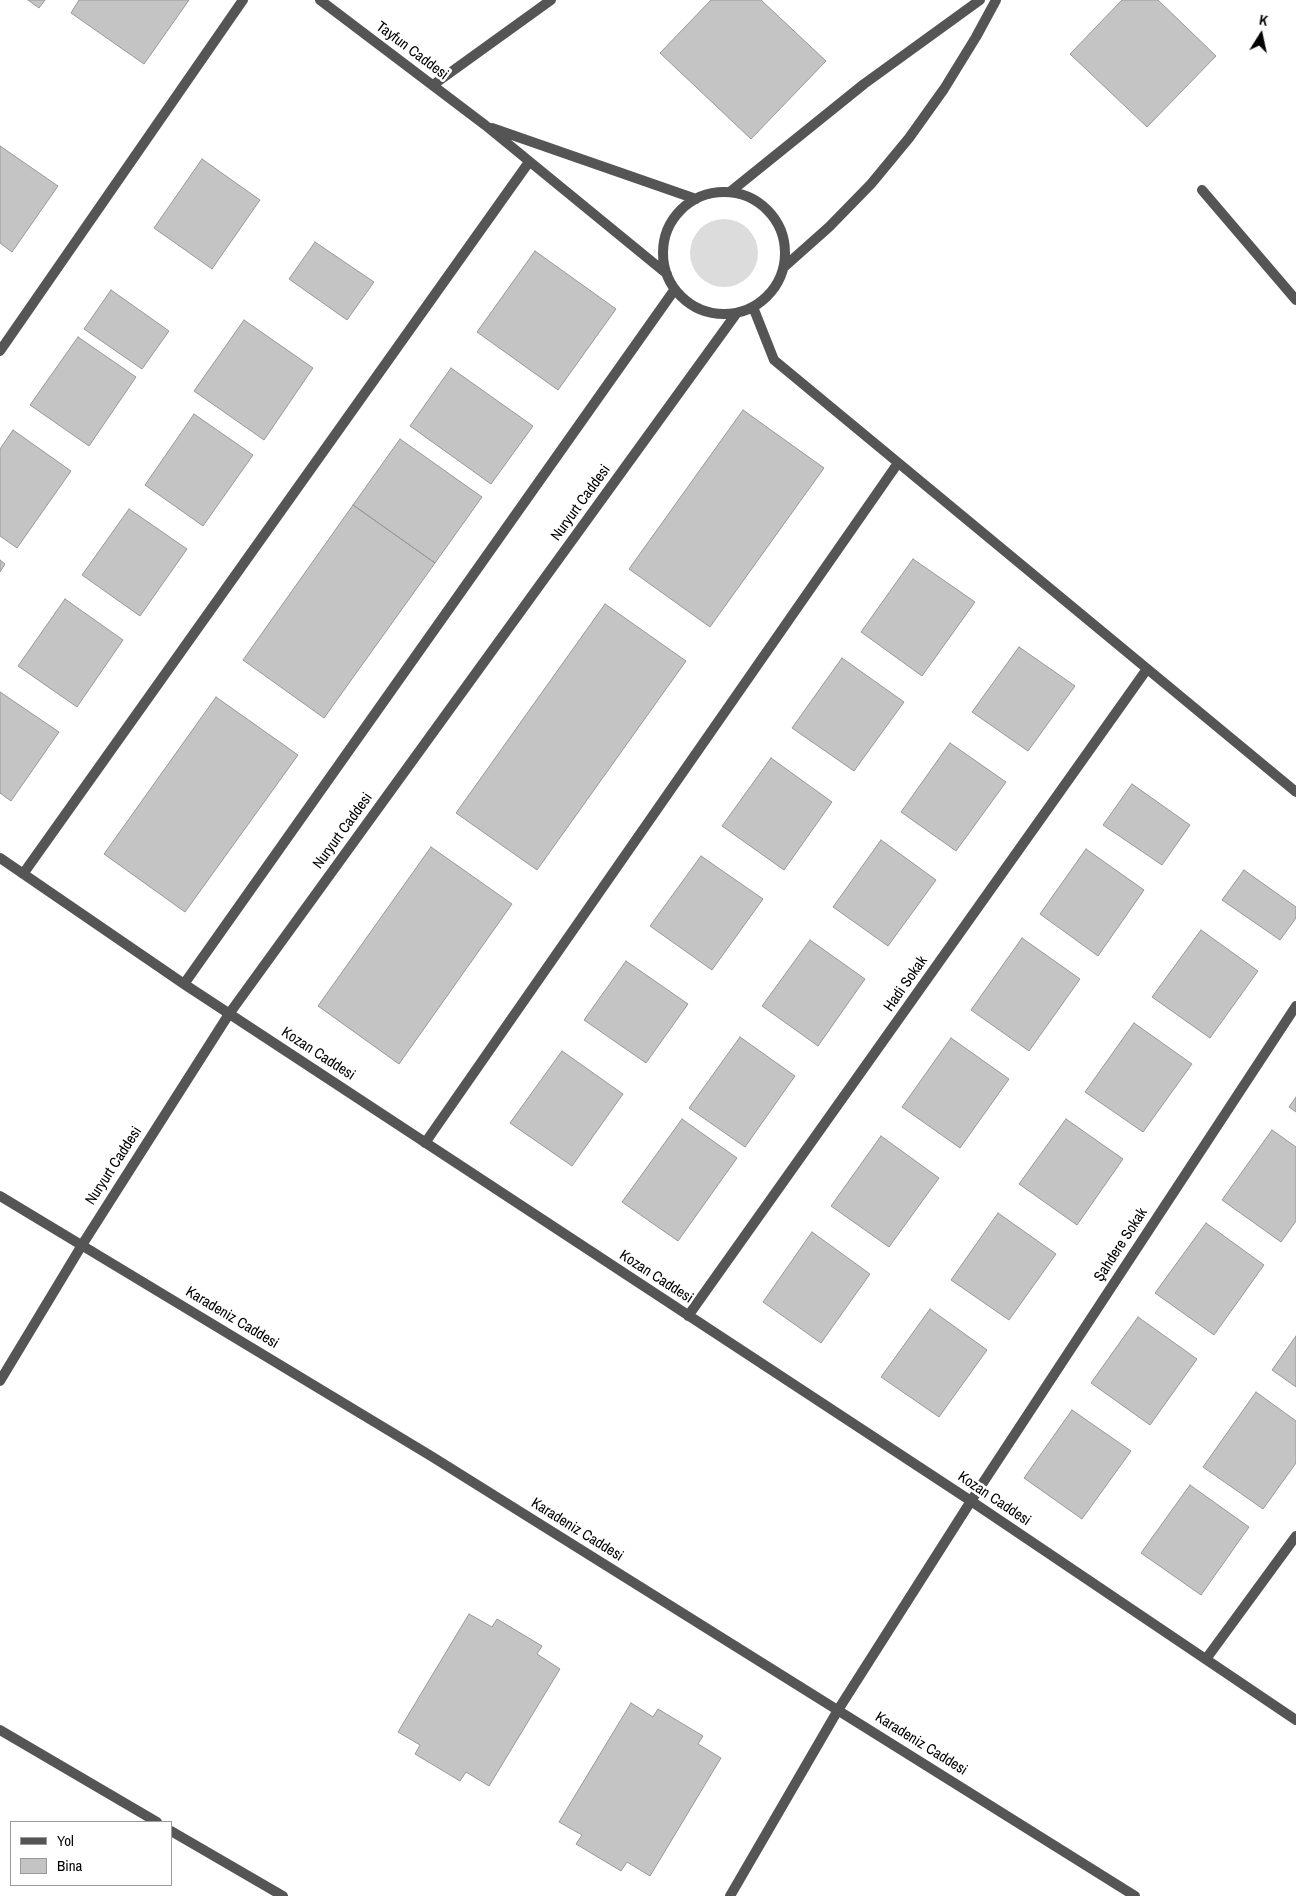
<!DOCTYPE html>
<html>
<head>
<meta charset="utf-8">
<style>
  body { margin:0 }
  #map { position:relative; width:1296px; height:1896px; overflow:hidden; background:#fff; font-family:"Archivo Narrow",sans-serif }
  canvas { display:block }
  .legend { position:absolute; left:10px; top:1821px; width:162px; height:65px; box-sizing:border-box; background:#fff; border:1px solid #999; margin:0; padding:6px 9px; list-style:none; font-size:15px; color:#000 }
  .legend li { display:flex; align-items:center; gap:10px; height:25px }
  .legend b { width:25px; border:1px solid #999 }
  .north { position:absolute; left:1236px; top:10px; width:50px; height:50px; -webkit-text-stroke:4px #fff; paint-order:stroke; rotate:10deg; font-size:14px; font-weight:700; line-height:20px; text-align:center; color:#000 }
  .north::after { content:''; display:block; margin:auto; width:18px; height:22px; background:#000; clip-path:polygon(50% 0,100% 100%,50% 72%,0 100%) }
</style>
</head>
<body>
<div id="map">
<canvas width="1296" height="1896"></canvas>
<ul class="legend">
<li><b style="height:6px;background:#555"></b>Yol</li>
<li><b style="height:14px;background:#c4c4c4"></b>Bina</li>
</ul>
<div class="north">K</div>
</div>
<script>
const context = document.querySelector('canvas').getContext('2d');
context.lineJoin = 'round';
function paint(path, color) {
  context.fillStyle = color;
  context.fill(path, 'evenodd');
}
function shape(rows) {
  const path = new Path2D();
  for (const r of rows) {
    if (r.length === 3) {
      path.moveTo(r[0] + r[2], r[1]);
      path.arc(r[0], r[1], r[2], 0, 2 * Math.PI);
      continue;
    }
    path.moveTo(r[0], r[1]);
    for (let i = 2; i < r.length; i += 2) path.lineTo(r[i], r[i + 1]);
  }
  return path;
}
function stroke(path, color, width, dash) {
  context.strokeStyle = color;
  context.lineWidth = width;
  context.lineCap = dash ? 'butt' : 'round';
  context.setLineDash(dash || []);
  context.stroke(path);
}
function drawText(font, color, halo, rows, align = 'center') {
  context.font = font + ' "Archivo Narrow",sans-serif';
  context.lineWidth = 5;
  context.setLineDash([]);
  context.textBaseline = 'middle';
  context.strokeStyle = halo;
  context.fillStyle = color;
  for (const [text, x, y, turn = 0] of rows) {
    context.save();
    context.translate(x, y);
    context.rotate((+turn || 0) * Math.PI / 180);
    context.textAlign = isNaN(turn) ? turn : align;
    if (halo) context.strokeText(text, 0, 0);
    context.fillText(text, 0, 0);
    context.restore();
  }
}
paint(shape([
  [724,253,34]
]), '#dcdcdc');
const building = shape([
  [28,0,45,0,39,8,28,0],
  [79,0,189,0,144,64,71,13,79,0],
  [711,0,761,0,826,61,751,139,660,53,711,0],
  [1122,0,1158,0,1216,56,1147,127,1070,54,1122,0],
  [0,146,58,186,12,252,0,243,0,146],
  [202,159,260,200,212,269,154,228,202,159],
  [315,242,374,282,347,320,289,279,315,242],
  [535,251,616,309,558,390,477,332,535,251],
  [111,290,169,331,142,369,84,329,111,290],
  [244,320,313,368,264,440,194,391,244,320],
  [78,337,136,377,89,446,30,405,78,337],
  [451,368,533,426,491,484,410,426,451,368],
  [743,410,824,468,710,627,629,569,743,410],
  [194,414,253,455,203,526,145,485,194,414],
  [13,430,71,471,17,548,0,536,0,449,13,430],
  [400,439,482,497,435,563,353,505,400,439],
  [353,505,435,563,324,718,243,660,353,505],
  [129,509,187,549,140,616,82,575,129,509],
  [913,559,975,602,922,676,861,632,913,559],
  [0,560,5,564,0,572,0,560],
  [65,599,123,640,77,707,18,666,65,599],
  [605,604,686,661,537,870,456,813,605,604],
  [1019,647,1075,686,1028,751,972,712,1019,647],
  [842,658,904,702,854,771,792,728,842,658],
  [0,692,59,732,11,801,0,793,0,692],
  [216,697,298,755,185,912,104,854,216,697],
  [950,743,1006,782,956,851,901,812,950,743],
  [771,758,832,802,784,870,722,826,771,758],
  [1132,784,1190,825,1162,865,1103,825,1132,784],
  [881,840,936,880,888,946,833,907,881,840],
  [431,847,512,904,399,1064,318,1006,431,847],
  [1086,849,1144,890,1098,956,1040,914,1086,849],
  [701,856,763,899,712,970,650,926,701,856],
  [1244,870,1296,907,1296,918,1280,940,1222,900,1244,870],
  [1201,930,1258,971,1210,1038,1152,997,1201,930],
  [1022,938,1080,979,1029,1051,971,1010,1022,938],
  [810,940,865,979,818,1046,762,1006,810,940],
  [626,961,688,1004,646,1063,584,1020,626,961],
  [1134,1023,1192,1064,1143,1132,1085,1092,1134,1023],
  [740,1037,795,1076,745,1147,689,1108,740,1037],
  [951,1038,1009,1079,960,1148,902,1107,951,1038],
  [562,1051,623,1094,572,1166,510,1123,562,1051],
  [1296,1097,1296,1112,1289,1107,1296,1097],
  [682,1119,737,1158,678,1241,622,1202,682,1119],
  [1066,1119,1123,1159,1077,1225,1019,1184,1066,1119],
  [1272,1130,1296,1147,1296,1221,1281,1242,1222,1200,1272,1130],
  [881,1136,939,1178,889,1247,831,1206,881,1136],
  [998,1213,1056,1254,1009,1320,951,1280,998,1213],
  [1206,1223,1264,1265,1214,1335,1155,1293,1206,1223],
  [812,1232,870,1274,821,1343,763,1302,812,1232],
  [930,1309,987,1350,939,1417,881,1377,930,1309],
  [1138,1317,1197,1359,1150,1425,1091,1383,1138,1317],
  [1296,1336,1296,1387,1272,1370,1296,1336],
  [1256,1392,1296,1421,1296,1463,1263,1509,1203,1467,1256,1392],
  [1072,1410,1131,1451,1082,1519,1024,1478,1072,1410],
  [1190,1485,1249,1527,1201,1595,1141,1553,1190,1485],
  [469,1614,492,1627,497,1619,542,1646,537,1654,560,1669,489,1786,466,1772,460,1781,415,1754,420,1745,398,1732,469,1614],
  [631,1703,653,1717,658,1709,703,1736,698,1744,721,1758,650,1876,627,1862,621,1871,576,1844,582,1835,559,1822,631,1703]
]);
paint(building, '#c4c4c4');
stroke(building, '#999', 1);
stroke(shape([
  [320,0,485,125,667,274],
  [433,85,551,0],
  [492,128,696,199],
  [1202,190,1296,300],
  [730,192,864,84,980,0],
  [724,253,61],
  [784,267,829,227,871,184,909,138,944,89,976,37,996,0],
  [753,307,774,360,1296,792],
  [0,351,243,0],
  [0,858,184,984,971,1501,1296,1720],
  [23,874,529,162],
  [184,984,675,289],
  [425,1143,898,463],
  [688,1316,1147,669],
  [0,1381,82,1245,229,1014,736,314],
  [1206,1659,1296,1536],
  [0,1730,157,1822],
  [171,1831,283,1896],
  [730,1896,838,1710,971,1501,1296,1006]
]), '#555', 10);
stroke(shape([
  [0,1196,431,1456,1135,1896]
]), '#555', 10);
drawText('15px', '#000', '#fff', [
  ["Tayfun Caddesi",412,51,37],
  ["Nuryurt Caddesi",581,503,-54],
  ["Nuryurt Caddesi",343,831,-54],
  ["Hadi Sokak",906,984,-55],
  ["Kozan Caddesi",318,1054,33],
  ["Nuryurt Caddesi",114,1166,-57],
  ["Şahdere Sokak",1121,1245,-57],
  ["Kozan Caddesi",656,1277,33],
  ["Karadeniz Caddesi",232,1318,31],
  ["Kozan Caddesi",994,1499,34],
  ["Karadeniz Caddesi",577,1530,32],
  ["Karadeniz Caddesi",921,1744,32]
]);
</script>
</body>
</html>
